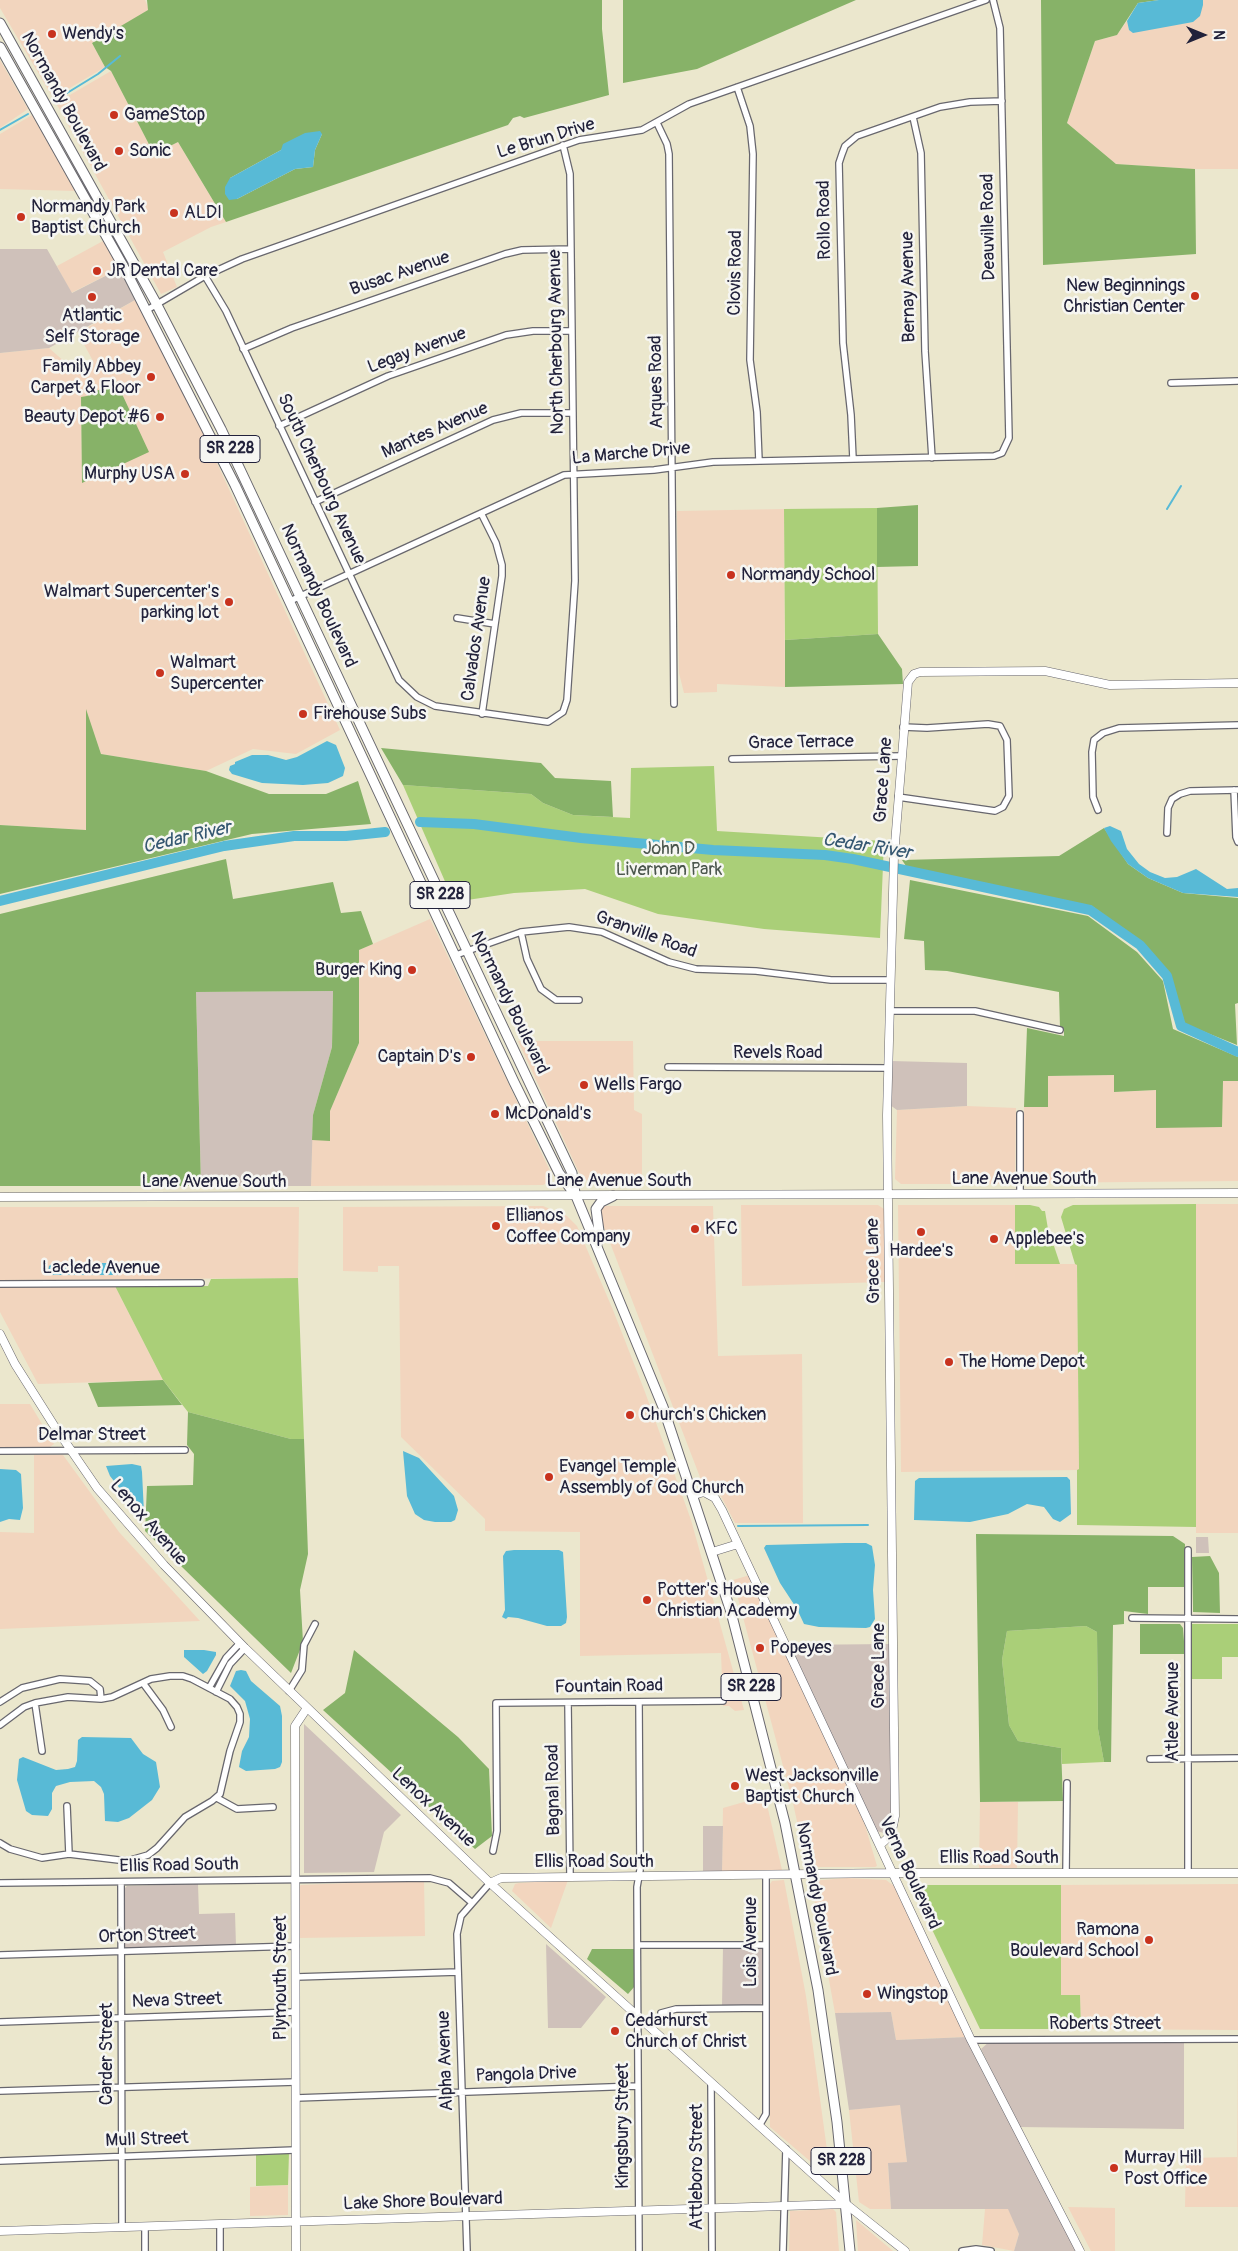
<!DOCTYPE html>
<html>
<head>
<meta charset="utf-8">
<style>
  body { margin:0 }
  #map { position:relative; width:1238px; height:2251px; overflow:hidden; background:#ebe7cd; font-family:Pangolin,sans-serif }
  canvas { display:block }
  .north { position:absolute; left:1178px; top:10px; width:50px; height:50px; -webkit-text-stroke:4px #f6f6f2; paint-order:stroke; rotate:90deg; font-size:14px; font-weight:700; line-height:20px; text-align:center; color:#22223b }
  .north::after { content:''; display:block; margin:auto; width:18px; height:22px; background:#22223b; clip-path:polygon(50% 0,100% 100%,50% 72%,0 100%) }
</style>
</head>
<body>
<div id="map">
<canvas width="1238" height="2251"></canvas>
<div class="north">N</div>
</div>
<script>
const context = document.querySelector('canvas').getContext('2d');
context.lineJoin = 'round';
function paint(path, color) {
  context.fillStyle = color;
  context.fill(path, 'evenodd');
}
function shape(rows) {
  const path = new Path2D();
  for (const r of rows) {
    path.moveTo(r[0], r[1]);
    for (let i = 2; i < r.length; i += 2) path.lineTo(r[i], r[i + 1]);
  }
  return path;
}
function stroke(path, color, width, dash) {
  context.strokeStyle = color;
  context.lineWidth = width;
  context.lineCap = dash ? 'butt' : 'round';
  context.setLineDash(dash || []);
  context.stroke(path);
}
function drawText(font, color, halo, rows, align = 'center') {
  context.font = font + ' Pangolin,sans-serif';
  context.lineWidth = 5;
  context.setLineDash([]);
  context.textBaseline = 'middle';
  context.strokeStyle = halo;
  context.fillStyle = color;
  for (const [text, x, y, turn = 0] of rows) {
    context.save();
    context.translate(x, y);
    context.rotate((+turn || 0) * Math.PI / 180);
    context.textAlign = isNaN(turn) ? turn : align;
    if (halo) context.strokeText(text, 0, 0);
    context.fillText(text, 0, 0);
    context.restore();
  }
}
paint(shape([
  [0,0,145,0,149,10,92,43,105,67,53,98,0,8],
  [1203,0,1238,0,1238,169,1195,169,1116,164,1067,123,1095,41,1117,35,1127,21,1129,30,1193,22,1203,5],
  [0,60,28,109,0,128],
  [111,71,154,154,178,142,226,222,211,227,163,252,177,287,161,294,56,103],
  [32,115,75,191,0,189,0,134],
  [103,241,119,269,71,293,57,266],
  [135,300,198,422,340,730,296,754,253,749,206,771,101,754,86,711,86,830,0,825,0,353,49,348,75,371,93,361,78,333],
  [116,382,82,482,81,397,87,397],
  [784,509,785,687,717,684,717,692,684,693,679,673,677,511],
  [430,919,552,1175,547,1183,543,1185,311,1186,312,1140,330,1140,330,1111,359,1043,359,950],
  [518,1041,633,1041,634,1110,642,1114,642,1185,594,1184,581,1177],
  [1114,1075,1115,1092,1156,1090,1157,1128,1223,1081,1238,1081,1238,1181,1022,1183,1024,1107,1048,1107,1048,1076],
  [967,1106,1016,1108,1015,1184,901,1184,895,1179,897,1110],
  [1196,1204,1238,1204,1238,1533,1196,1533],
  [741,1205,878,1205,884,1209,885,1282,742,1286],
  [898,1205,1015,1205,1015,1264,1077,1264,1079,1470,901,1472],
  [543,1206,567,1216,577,1226,613,1310,645,1392,691,1520,744,1710,735,1711,729,1706,723,1706,721,1653,580,1656,580,1532,485,1531,485,1519,401,1437,399,1266,378,1266,378,1272,343,1271,343,1207],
  [604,1206,713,1206,718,1356,802,1354,803,1523,735,1523,721,1496,703,1485,599,1214],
  [0,1207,299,1207,298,1278,0,1280],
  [115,1286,163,1380,38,1384,0,1312,0,1287],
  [0,1404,30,1404,54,1444,50,1447,0,1448],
  [34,1455,63,1455,119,1532,200,1621,0,1629,0,1532,34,1533],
  [750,1575,862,1815,877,1866,875,1867,808,1867,806,1863,793,1803,733,1580],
  [765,1796,782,1870,765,1872,722,1872,723,1808],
  [980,1802,1018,1802,1017,1868,979,1868],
  [847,1878,886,1880,894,1886,967,2037,896,2040,891,2012,835,2013,811,1881],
  [424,1880,425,1936,299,1938,298,1887,301,1885],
  [568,1880,551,1928,512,1891,515,1884,519,1883],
  [784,1880,806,1996,830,2172,824,2173,770,2127,768,1887,772,1881],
  [1238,1884,1238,2030,1081,2029,1080,1995,1061,1995,1061,1885],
  [1237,2041,1238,2207,1185,2207,1186,2158,1237,2157],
  [900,2104,907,2162,888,2164,891,2209,870,2209,859,2202,849,2110],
  [288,2185,288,2215,250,2216,250,2187],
  [1068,2207,1115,2208,1115,2251,1091,2251],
  [833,2209,836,2212,839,2251,789,2251,790,2211],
  [985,2209,1009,2209,1019,2234,1014,2251,982,2245],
  [856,2220,893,2251,858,2251]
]), '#f2d5be');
paint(shape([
  [0,249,47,249,72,293,119,269,135,300,49,348,0,353],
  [333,991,332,1047,313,1115,311,1186,201,1186,196,992],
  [891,1061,967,1063,967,1106,897,1110,890,1105],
  [1196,1537,1208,1537,1209,1553,1196,1553],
  [890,1644,892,1817,884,1833,876,1831,789,1645],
  [304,1724,401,1815,384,1832,374,1872,304,1873],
  [703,1826,723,1826,722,1872,703,1872],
  [198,1884,199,1914,235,1913,236,1946,125,1948,125,1888,127,1886],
  [546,1944,606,1997,581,2028,548,2028],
  [723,1947,762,1949,763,2002,760,2005,722,2006],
  [891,2012,896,2040,967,2037,1076,2251,1014,2251,1019,2234,1008,2209,891,2209,888,2163,907,2162,900,2105,849,2110,835,2013],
  [1184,2041,1184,2129,1019,2127,981,2049,989,2042]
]), '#cfc1ba');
paint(shape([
  [877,508,878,634,785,640,784,509],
  [714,766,717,831,884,841,880,938,764,929,658,914,585,889,514,893,454,902,403,785,531,794,543,803,573,815,630,818,631,768],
  [1196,1204,1196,1527,1077,1525,1077,1470,1079,1469,1077,1265,1075,1264,1061,1217,1064,1209,1073,1205],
  [1015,1205,1030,1205,1039,1207,1042,1211,1045,1211,1049,1235,1042,1237,1041,1244,1054,1246,1060,1264,1015,1264],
  [298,1278,304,1439,291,1439,188,1412,163,1380,115,1286,208,1286,211,1279],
  [1192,1624,1238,1624,1238,1657,1222,1657,1222,1679,1192,1679],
  [1086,1626,1097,1632,1098,1729,1104,1762,1062,1764,1061,1748,1018,1741,1009,1725,1002,1660,1007,1631],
  [913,1885,1061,1885,1061,1995,1080,1995,1081,2029,980,2029,912,1888],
  [289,2153,288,2185,256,2186,256,2154]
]), '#aacf78');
paint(shape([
  [147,0,602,0,602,29,609,95,524,118,520,116,513,118,508,125,226,222,178,142,154,154,111,71,105,67,92,43,148,10],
  [322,134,315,150,313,167,295,169,237,199,230,178,281,150],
  [623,0,856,0,697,69,623,83],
  [1041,0,1159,0,1138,3,1117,35,1095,41,1067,123,1116,164,1195,169,1196,254,1043,265],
  [116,381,149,452,82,483,81,397,87,396],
  [918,505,918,566,877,567,877,508],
  [878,634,902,669,903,684,785,687,785,640],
  [86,709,101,754,206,771,269,794,326,794,358,781,371,824,252,834,0,894,0,825,86,830],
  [381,748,541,763,555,778,611,781,613,817,573,815,543,803,531,794,403,785],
  [1104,828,1128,864,1148,878,1183,893,1238,898,1238,1003,1235,1004,1237,1045,1185,1024,1170,975,1142,943,1092,906,906,866,902,860,1059,856],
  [226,859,233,899,333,882,341,913,361,911,373,944,359,950,359,1043,330,1111,330,1141,312,1140,313,1115,332,1047,333,991,196,992,201,1186,0,1186,0,914],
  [910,880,1088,916,1137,952,1163,981,1173,1029,1238,1057,1238,1081,1223,1081,1222,1127,1156,1128,1156,1090,1114,1092,1114,1075,1048,1076,1048,1107,1024,1107,1027,1028,1064,1036,1064,1029,1060,1028,1059,992,947,971,925,970,924,941,904,939],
  [163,1380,182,1405,98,1407,88,1383],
  [188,1412,291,1439,304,1439,308,1554,300,1590,303,1642,291,1673,145,1531,147,1486,193,1485,194,1454,187,1445],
  [976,1534,1173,1536,1185,1544,1185,1587,1148,1587,1148,1614,1124,1611,1124,1624,1113,1625,1111,1762,1104,1762,1098,1729,1097,1632,1086,1626,1007,1631,1002,1660,1009,1725,1018,1741,1061,1748,1063,1801,980,1802],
  [1210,1556,1219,1573,1220,1613,1193,1612,1193,1608,1192,1557],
  [1140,1624,1180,1624,1183,1628,1185,1654,1140,1654],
  [354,1650,458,1737,489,1769,492,1836,475,1849,323,1710,345,1693],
  [592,1949,636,1949,635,1986,628,1994,587,1959]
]), '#87b268');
paint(shape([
  [1159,0,1203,0,1203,5,1200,16,1193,22,1133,33,1129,30,1127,21,1138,3],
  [320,131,322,134,315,150,313,167,295,169,237,199,229,200,225,194,225,187,230,178,281,150,283,144,305,133],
  [327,741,336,745,345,768,343,776,328,783,303,785,262,783,232,774,229,770,230,766,235,764,235,762,252,755,268,755,286,760,297,757],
  [1110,826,1121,831,1127,849,1139,864,1150,872,1165,878,1177,877,1196,869,1227,889,1238,888,1238,897,1183,893,1148,878,1128,864,1111,841,1104,828],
  [53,1263,75,1263,78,1266,82,1263,118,1263,122,1267,122,1271,118,1275,53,1275,48,1272,49,1266],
  [403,1451,419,1458,454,1496,458,1510,455,1520,451,1522,435,1522,424,1520,415,1514,407,1496],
  [132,1464,141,1466,142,1472,144,1513,132,1504,110,1476,106,1466],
  [0,1469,16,1470,21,1474,23,1508,20,1520,9,1519,0,1522],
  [1067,1477,1070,1480,1071,1514,1060,1522,1053,1519,1044,1507,1027,1504,1008,1514,970,1522,914,1520,915,1481,919,1478],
  [845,1543,866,1543,872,1546,875,1565,873,1590,875,1619,870,1627,866,1628,819,1627,804,1624,797,1609,780,1583,764,1548,766,1545],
  [514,1550,559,1550,563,1552,567,1617,566,1623,561,1626,547,1626,518,1618,508,1617,506,1619,502,1617,505,1610,503,1556,506,1551],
  [184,1650,204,1650,216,1652,216,1655,207,1671,203,1674,184,1657],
  [241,1670,246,1671,251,1681,280,1706,282,1716,282,1762,280,1767,275,1769,246,1771,239,1767,242,1751,249,1737,250,1719,245,1701,230,1686,236,1671],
  [82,1737,131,1738,143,1754,156,1762,160,1787,152,1800,129,1818,118,1822,105,1821,104,1794,101,1787,94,1781,70,1782,56,1786,52,1793,52,1809,48,1816,32,1815,26,1811,17,1780,19,1759,23,1757,56,1770,68,1769,75,1767,77,1761,78,1740]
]), '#58bad6');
stroke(shape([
  [54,101,98,74,120,56],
  [0,130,28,114],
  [1167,509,1181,486],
  [738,1526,868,1525]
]), '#58bad6', 2);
stroke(shape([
  [420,822,474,824,581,838,713,850,825,855,853,859,1090,910,1140,945,1167,976,1181,1026,1238,1052],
  [0,901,224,846,294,836,346,836,385,832]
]), '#58bad6', 10);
const street = shape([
  [737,87,750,126,753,154,750,360,757,412,759,461],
  [913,117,921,153,925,351,932,458],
  [657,123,667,144,669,154,674,704],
  [205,276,226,311,399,680,417,697,435,706,548,722,563,712,567,700,575,581,570,174,563,145],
  [147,310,205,276,242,259,579,140,642,130,689,104,986,0],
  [243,349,292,328,505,254,522,250,571,249],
  [1171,383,1238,381],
  [279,426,388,376,506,335,533,331,572,331],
  [853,459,851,415,843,343,839,163,842,154,845,146,857,136,940,107,970,102,1002,101],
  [315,502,493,420,521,413,573,413],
  [481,513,496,543,502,565,502,576,482,714],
  [290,601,564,475,654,470,713,462,994,456,1002,453,1009,438,1000,28,993,0],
  [457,618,495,624],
  [732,759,901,756],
  [1234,790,1236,837,1238,842],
  [898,797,995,811,1003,807,1009,796,1007,740,1000,726,988,724,927,728,903,727],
  [1098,810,1093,797,1092,752,1094,740,1103,733,1119,728,1238,725],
  [1167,833,1168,808,1172,799,1180,794,1190,791,1238,790],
  [521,932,527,959,541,989,556,1000,579,1000],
  [456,955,521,932,569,927,602,932,669,962,696,969,756,971,831,980,891,980],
  [890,1011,975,1011,1060,1030],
  [668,1067,888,1068],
  [1020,1194,1020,1114],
  [0,1284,201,1283],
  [0,1451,185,1450],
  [1188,1550,1188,1872],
  [1132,1618,1238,1619],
  [143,1683,163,1710,171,1727],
  [209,1688,226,1658,240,1643],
  [289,1691,302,1670,304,1645,315,1624],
  [216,1692,230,1664,245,1648],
  [0,1702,22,1688,60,1679,90,1681,100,1689,101,1699],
  [639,1702,640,1870,637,1887,639,2251],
  [35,1703,42,1751],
  [568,1703,570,1877],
  [0,1725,24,1707,35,1703,68,1697,101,1699,112,1697,151,1679,170,1676,183,1676,192,1679,230,1699,237,1707,240,1714,240,1722,230,1751,220,1794,212,1801,185,1817,157,1848,148,1855,127,1861,69,1854,42,1858,10,1849,0,1843],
  [1150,1759,1238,1758],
  [217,1798,237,1809,273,1807],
  [67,1806,69,1854],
  [493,1851,497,1831,496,1703,723,1701],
  [1066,1873,1067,1783],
  [121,1882,122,2227],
  [0,1883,430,1878,449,1883,471,1902],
  [638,1945,766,1945],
  [0,1955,296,1946],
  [296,1977,458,1972],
  [661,2013,676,2009,766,2008],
  [0,2022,296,2012],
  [971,2040,1238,2039],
  [711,2083,712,2251],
  [0,2091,296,2082],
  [296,2098,638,2086],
  [759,2126,766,2114,766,1875],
  [0,2161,295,2150],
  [220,2224,220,2251],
  [145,2226,145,2251],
  [467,2251,457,1934,461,1916,490,1883],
  [783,2251,786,2149],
  [962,2251,976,2249,991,2251]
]);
const secondary = shape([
  [0,1197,1238,1193],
  [0,1334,15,1364,53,1424,97,1488,164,1565,245,1648,490,1883,846,2204,905,2251],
  [694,1495,704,1492,715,1498,722,1510,971,2040,1080,2251],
  [712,1552,738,1544],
  [880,1845,891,1835,895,1816,887,1115,894,856,908,682,914,674,920,672,1045,671,1110,685,1238,683],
  [490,1883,501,1878,570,1877,892,1873,1238,1873],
  [0,2231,846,2204],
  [296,2251,295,1726,307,1708]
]);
const primary = shape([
  [0,23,156,303,221,429,563,1154,572,1173,575,1193],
  [0,47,127,273,235,485,514,1082,559,1173,576,1196,663,1407,731,1612,785,1823,818,1990,837,2122,850,2251],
  [597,1244,599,1231,596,1209,601,1202,613,1196]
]);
stroke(street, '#68676e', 8);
stroke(secondary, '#68676e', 9);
stroke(primary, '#68676e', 11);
stroke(street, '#fff', 5.5);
stroke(secondary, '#fff', 8);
stroke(primary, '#fff', 9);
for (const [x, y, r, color] of [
  [52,34,5,"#c8321e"],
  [114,115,5,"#c8321e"],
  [119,151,5,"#c8321e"],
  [174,213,5,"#c8321e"],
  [21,217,5,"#c8321e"],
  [97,271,5,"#c8321e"],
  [1195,296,5,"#c8321e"],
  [92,297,5,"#c8321e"],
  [151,377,5,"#c8321e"],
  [160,417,5,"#c8321e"],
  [185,474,5,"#c8321e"],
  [731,575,5,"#c8321e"],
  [229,602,5,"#c8321e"],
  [160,673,5,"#c8321e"],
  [303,714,5,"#c8321e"],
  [412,970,5,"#c8321e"],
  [471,1057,5,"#c8321e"],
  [584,1085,5,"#c8321e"],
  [495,1114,5,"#c8321e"],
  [496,1226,5,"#c8321e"],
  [695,1229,5,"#c8321e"],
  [921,1232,5,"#c8321e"],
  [994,1239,5,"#c8321e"],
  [949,1362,5,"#c8321e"],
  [630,1415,5,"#c8321e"],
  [549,1477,5,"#c8321e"],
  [647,1600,5,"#c8321e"],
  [760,1648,5,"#c8321e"],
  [735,1786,5,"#c8321e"],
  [1149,1940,5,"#c8321e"],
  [867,1994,5,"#c8321e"],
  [615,2031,5,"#c8321e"],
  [1114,2168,5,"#c8321e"]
]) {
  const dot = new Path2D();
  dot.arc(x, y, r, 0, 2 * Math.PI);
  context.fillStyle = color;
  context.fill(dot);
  stroke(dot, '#f6f6f2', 2);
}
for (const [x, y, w] of [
  [230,449,60],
  [440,895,60],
  [751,1687,60],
  [841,2161,60]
]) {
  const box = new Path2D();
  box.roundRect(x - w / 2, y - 13.5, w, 27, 4);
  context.fillStyle = '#f6f6f2';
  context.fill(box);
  stroke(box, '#22223b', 1);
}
drawText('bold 16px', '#22223b', null, [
  ["SR 228",230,449],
  ["SR 228",440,895],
  ["SR 228",751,1687],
  ["SR 228",841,2161]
]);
drawText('18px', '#22223b', '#f6f6f2', [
  ["Wendy's",62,34],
  ["GameStop",124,115],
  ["Sonic",129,151],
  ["Normandy Park",31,207],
  ["Baptist Church",31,228],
  ["ALDI",184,213],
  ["JR Dental Care",107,271],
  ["New Beginnings",1185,286,"right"],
  ["Christian Center",1185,307,"right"],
  ["Atlantic",92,316,"center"],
  ["Self Storage",92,337,"center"],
  ["Family Abbey",141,367,"right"],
  ["Carpet & Floor",141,388,"right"],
  ["Beauty Depot #6",150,417,"right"],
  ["Murphy USA",175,474,"right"],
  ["Normandy School",741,575],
  ["Walmart Supercenter's",219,592,"right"],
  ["parking lot",219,613,"right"],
  ["Walmart",170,663],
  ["Supercenter",170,684],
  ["Firehouse Subs",313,714],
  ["Burger King",402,970,"right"],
  ["Captain D's",461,1057,"right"],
  ["Wells Fargo",594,1085],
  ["McDonald's",505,1114],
  ["Ellianos",506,1216],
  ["Coffee Company",506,1237],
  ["KFC",705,1229],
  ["Applebee's",1004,1239],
  ["Hardee's",921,1251,"center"],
  ["The Home Depot",959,1362],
  ["Church's Chicken",640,1415],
  ["Evangel Temple",559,1467],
  ["Assembly of God Church",559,1488],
  ["Potter's House",657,1590],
  ["Christian Academy",657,1611],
  ["Popeyes",770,1648],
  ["West Jacksonville",745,1776],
  ["Baptist Church",745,1797],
  ["Ramona",1139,1930,"right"],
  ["Boulevard School",1139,1951,"right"],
  ["Wingstop",877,1994],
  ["Cedarhurst",625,2021],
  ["Church of Christ",625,2042],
  ["Murray Hill",1124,2158],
  ["Post Office",1124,2179]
], 'left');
drawText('18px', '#22223b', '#f6f6f2', [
  ["Normandy Boulevard",63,102,61],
  ["Le Brun Drive",546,139,-17],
  ["Rollo Road",825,220,-91],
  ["Deauville Road",989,227,-91],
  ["Clovis Road",736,273,-89],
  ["Busac Avenue",400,274,-19],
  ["Bernay Avenue",909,287,-91],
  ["North Cherbourg Avenue",557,342,-91],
  ["Legay Avenue",417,351,-20],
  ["Arques Road",657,382,-91],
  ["Mantes Avenue",435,431,-24],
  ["La Marche Drive",631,454,-5],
  ["South Cherbourg Avenue",321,479,65],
  ["Normandy Boulevard",318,596,65],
  ["Calvados Avenue",477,639,-82],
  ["Grace Terrace",801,743,-1],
  ["Grace Lane",884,780,-86],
  ["Granville Road",646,935,20],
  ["Normandy Boulevard",509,1003,64],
  ["Revels Road",778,1053],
  ["Lane Avenue South",1024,1179],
  ["Lane Avenue South",619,1181],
  ["Lane Avenue South",214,1182],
  ["Grace Lane",874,1261,-91],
  ["Laclede Avenue",101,1268],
  ["Delmar Street",92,1435],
  ["Lenox Avenue",148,1523,49],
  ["Grace Lane",879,1666,-90],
  ["Fountain Road",609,1687,-1],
  ["Atlee Avenue",1173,1712,-90],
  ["Bagnal Road",554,1790,-91],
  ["Lenox Avenue",433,1808,43],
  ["Ellis Road South",999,1858],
  ["Ellis Road South",594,1862],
  ["Ellis Road South",179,1866,-1],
  ["Verna Boulevard",909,1873,65],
  ["Normandy Boulevard",816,1899,79],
  ["Orton Street",147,1936,-2],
  ["Lois Avenue",751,1942,-90],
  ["Plymouth Street",281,1978,-90],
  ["Neva Street",177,2001,-2],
  ["Roberts Street",1105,2024],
  ["Carder Street",107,2054,-90],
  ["Alpha Avenue",446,2061,-92],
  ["Pangola Drive",526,2075,-2],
  ["Kingsbury Street",623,2126,-90],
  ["Mull Street",147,2140,-2],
  ["Attleboro Street",697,2167,-90],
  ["Lake Shore Boulevard",423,2202,-2]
]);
drawText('18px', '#4b564d', '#f6f6f2', [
  ["John D",669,849],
  ["Liverman Park",669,870]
]);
drawText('italic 19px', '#355771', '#f6f6f2', [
  ["Cedar River",187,838,-13],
  ["Cedar River",867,847,9]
]);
</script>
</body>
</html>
